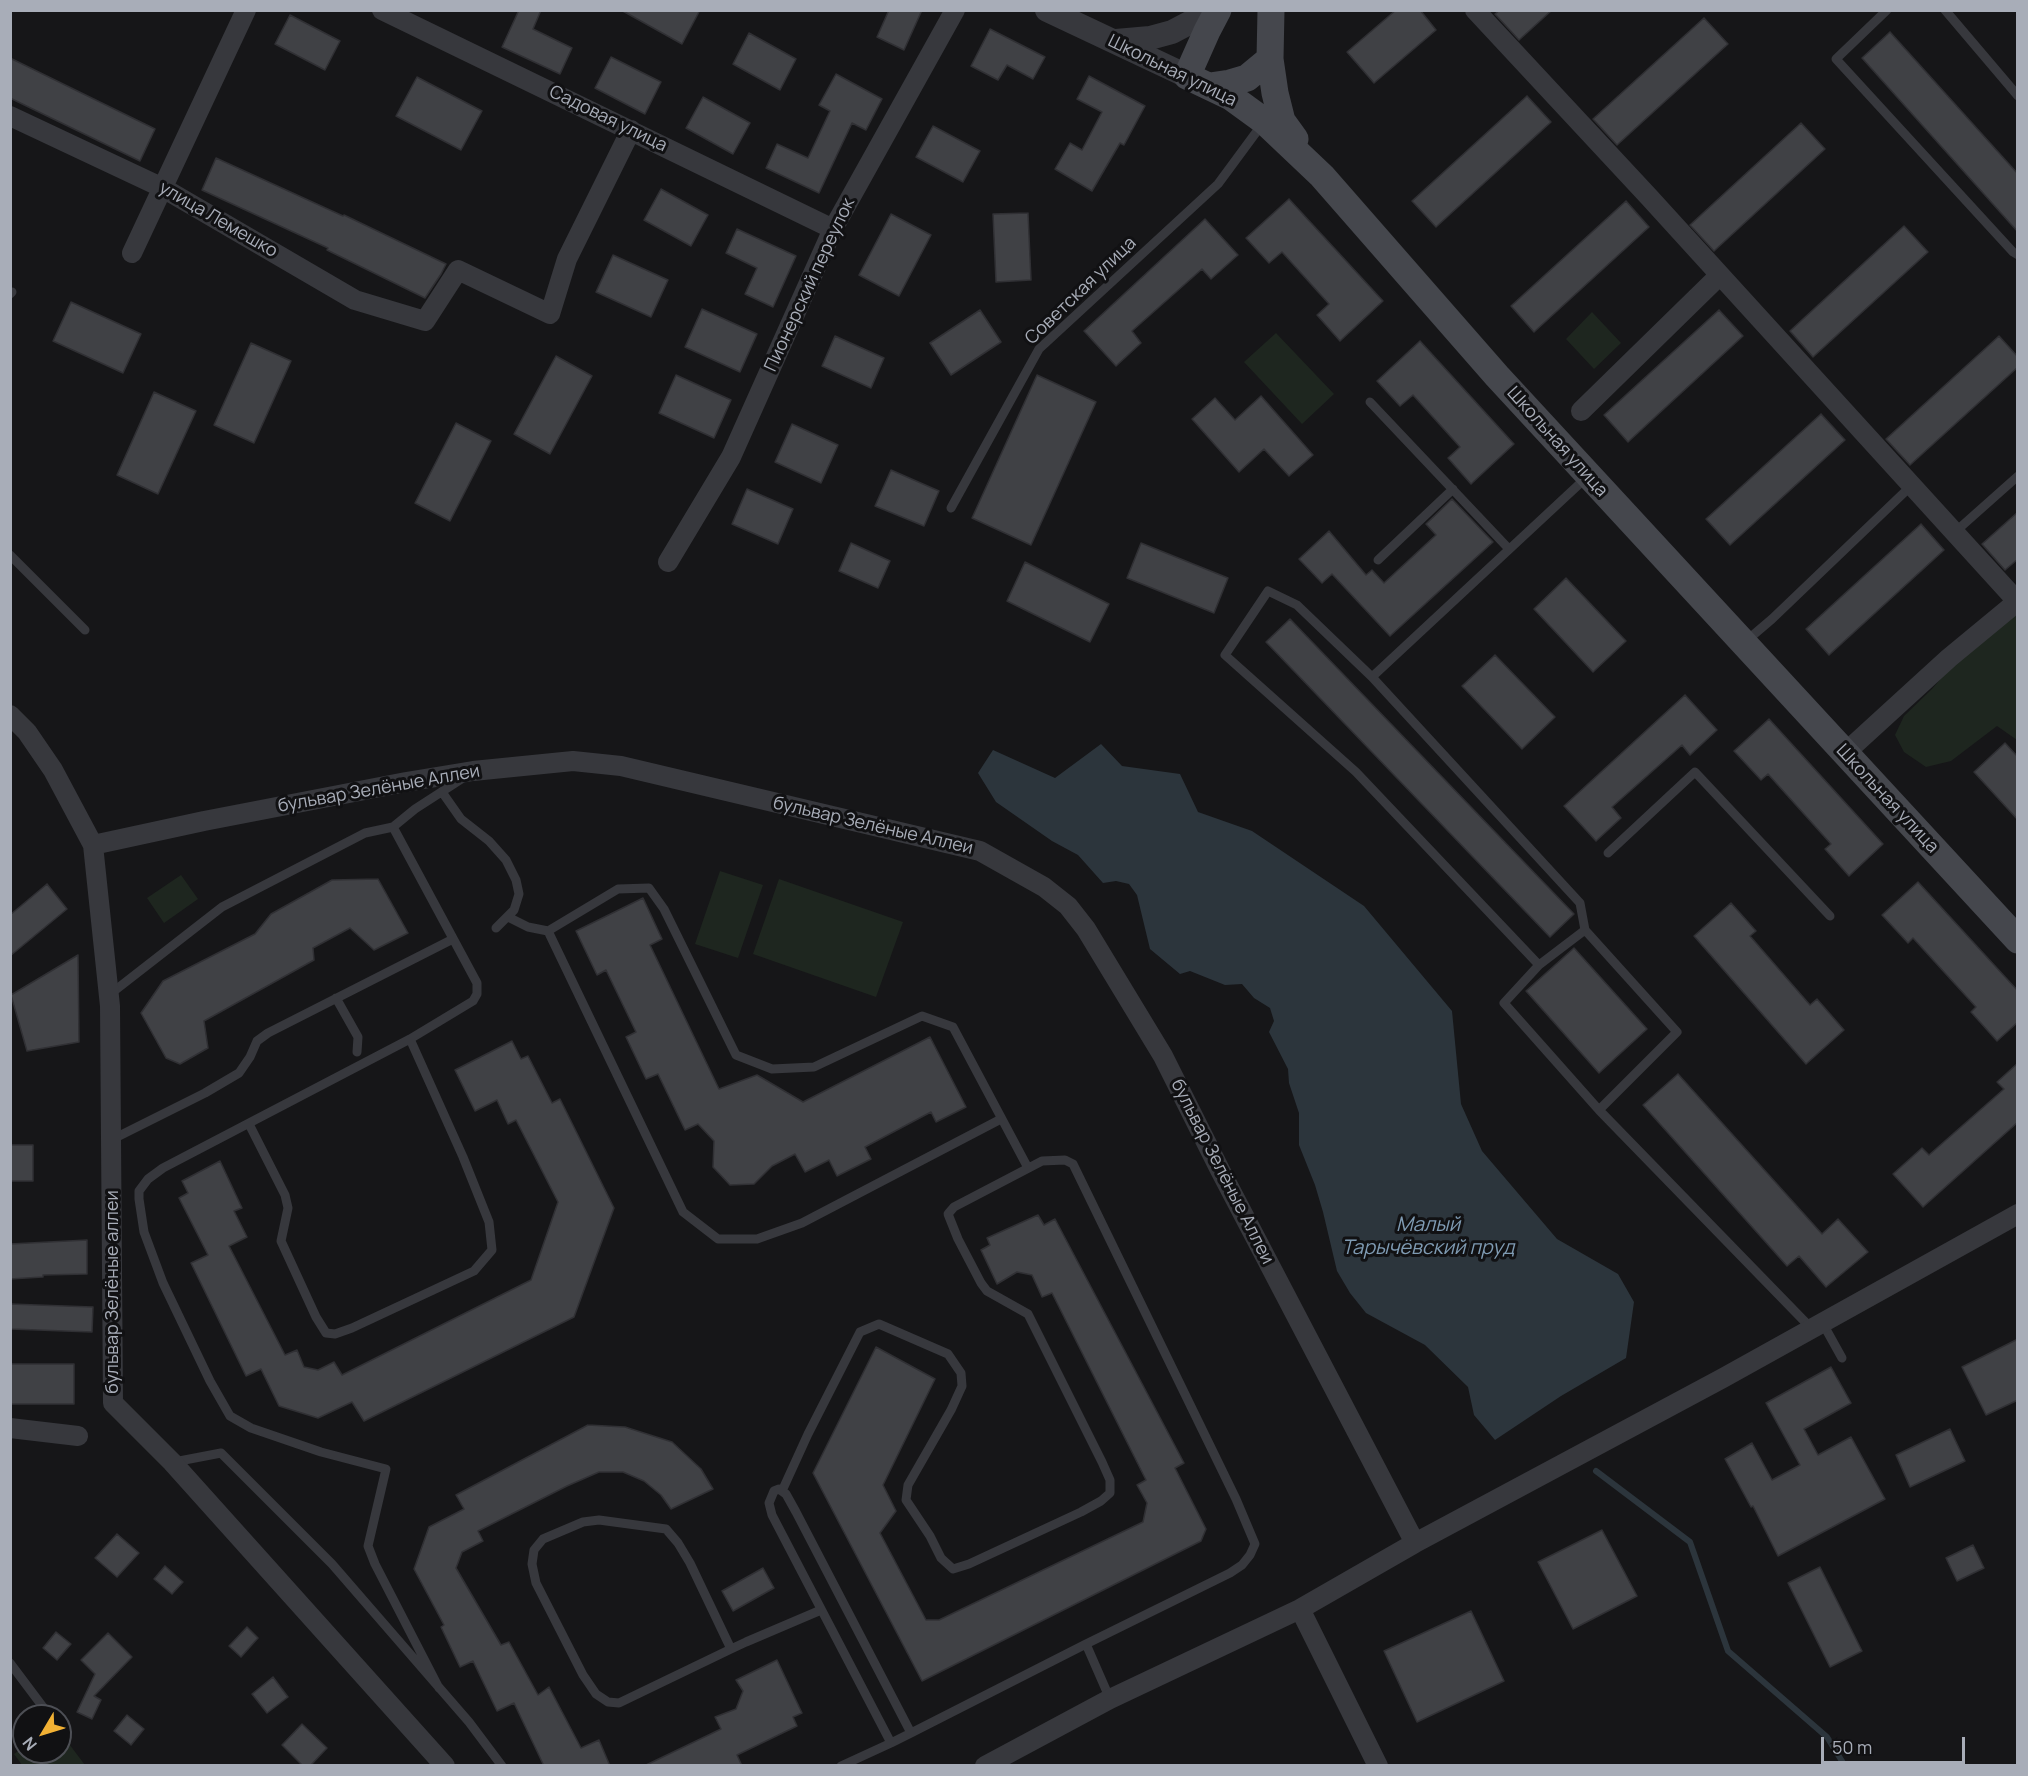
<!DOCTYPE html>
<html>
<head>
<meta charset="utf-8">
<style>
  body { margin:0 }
  #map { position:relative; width:2028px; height:1776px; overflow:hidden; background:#161618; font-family:Manrope,sans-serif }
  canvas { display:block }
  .frame { position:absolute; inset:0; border:12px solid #a8adb8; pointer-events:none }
  .north { position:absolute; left:12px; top:1704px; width:60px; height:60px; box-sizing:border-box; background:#111113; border:2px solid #4d4f55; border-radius:50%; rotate:232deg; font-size:16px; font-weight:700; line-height:24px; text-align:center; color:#a8adb8 }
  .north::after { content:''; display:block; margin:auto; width:21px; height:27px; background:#f2b134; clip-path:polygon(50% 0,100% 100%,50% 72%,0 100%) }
  .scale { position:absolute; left:1821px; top:1737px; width:144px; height:27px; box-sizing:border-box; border:3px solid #a8adb8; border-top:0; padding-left:8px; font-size:18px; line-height:21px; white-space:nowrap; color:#a8adb8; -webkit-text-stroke:4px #111113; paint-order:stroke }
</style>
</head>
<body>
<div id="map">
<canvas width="2028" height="1776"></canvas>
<div class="frame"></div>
<div class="north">N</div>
<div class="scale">50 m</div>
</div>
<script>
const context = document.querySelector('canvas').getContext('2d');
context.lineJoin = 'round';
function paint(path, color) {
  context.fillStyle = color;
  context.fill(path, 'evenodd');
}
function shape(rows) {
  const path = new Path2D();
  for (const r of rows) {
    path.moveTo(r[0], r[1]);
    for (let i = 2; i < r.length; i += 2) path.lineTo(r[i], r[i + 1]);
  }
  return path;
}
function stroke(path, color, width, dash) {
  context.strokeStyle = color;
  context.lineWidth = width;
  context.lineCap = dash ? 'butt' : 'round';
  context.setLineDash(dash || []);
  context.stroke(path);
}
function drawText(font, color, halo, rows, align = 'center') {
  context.font = font + ' Manrope,sans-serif';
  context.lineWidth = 6;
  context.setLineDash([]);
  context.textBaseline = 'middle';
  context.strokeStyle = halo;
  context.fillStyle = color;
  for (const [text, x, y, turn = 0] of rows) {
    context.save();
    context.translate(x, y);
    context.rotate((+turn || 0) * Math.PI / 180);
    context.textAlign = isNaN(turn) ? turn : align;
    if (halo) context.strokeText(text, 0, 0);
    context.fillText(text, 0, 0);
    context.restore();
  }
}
paint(shape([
  [1592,312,1621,343,1594,369,1566,339],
  [1276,333,1334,394,1302,424,1244,362],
  [2017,609,2017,740,1997,726,1951,761,1926,767,1904,752,1895,735,1904,716,1932,689,1949,669],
  [720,871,763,885,738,958,695,944],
  [181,875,198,899,164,923,147,898],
  [779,879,903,922,876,997,753,954],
  [60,1732,85,1765,22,1765,14,1754,24,1747,24,1752,60,1752]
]), '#1e261f');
paint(shape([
  [1101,744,1122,766,1180,774,1198,812,1252,831,1364,906,1452,1011,1461,1104,1482,1151,1557,1239,1618,1274,1634,1302,1626,1358,1561,1396,1495,1440,1474,1415,1468,1387,1425,1345,1366,1313,1350,1293,1337,1271,1323,1212,1315,1185,1299,1145,1299,1113,1289,1083,1288,1069,1269,1032,1274,1021,1270,1008,1254,998,1242,984,1225,985,1190,971,1180,974,1150,949,1137,895,1129,884,1116,881,1103,883,1078,855,1052,841,996,802,978,773,993,750,1055,778]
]), '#2c353c');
stroke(shape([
  [1596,1471,1690,1542,1728,1651,1827,1737,1845,1766]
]), '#2c353c', 6);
const building = shape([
  [519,10,541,10,533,29,572,48,560,74,502,47,519,10],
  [621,10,700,10,682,44,621,10],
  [889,10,922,10,904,50,877,37,889,10],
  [1396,10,1420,10,1436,30,1374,83,1347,52,1396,10],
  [1500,10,1552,10,1519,40,1495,14,1500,10],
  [290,15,340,41,325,70,275,44,290,15],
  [1704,18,1728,44,1617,145,1593,119,1704,18],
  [990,29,1045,57,1033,79,1007,65,998,80,971,66,990,29],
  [1890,32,2018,174,2018,232,1862,58,1890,32],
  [749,33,796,59,780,90,733,64,749,33],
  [611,57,661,82,645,114,595,88,611,57],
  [10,58,155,129,140,161,10,98,10,58],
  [836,74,882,99,866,130,852,123,819,193,766,168,777,144,808,158,830,111,819,105,836,74],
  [1089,76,1145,106,1124,145,1120,143,1092,191,1055,169,1070,143,1082,150,1102,112,1077,99,1089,76],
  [417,77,482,111,461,150,396,116,417,77],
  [1527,96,1551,122,1436,227,1412,201,1527,96],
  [703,97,750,123,733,154,686,128,703,97],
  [1801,123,1825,149,1714,251,1690,225,1801,123],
  [933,126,980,151,963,182,916,157,933,126],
  [216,158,343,216,344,215,446,264,441,274,425,298,327,250,328,248,202,190,216,158],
  [661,189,708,215,691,246,644,220,661,189],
  [1289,199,1383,301,1340,341,1317,315,1329,304,1282,252,1269,263,1246,238,1289,199],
  [1626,201,1649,227,1534,332,1511,306,1626,201],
  [1028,213,1031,280,996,282,993,214,1028,213],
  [891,214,931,235,899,296,859,275,891,214],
  [1205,219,1238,255,1211,279,1202,269,1132,331,1141,343,1116,366,1084,331,1205,219],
  [1904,226,1928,252,1813,357,1790,331,1904,226],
  [737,229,796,256,773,307,745,294,757,268,726,253,737,229],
  [613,255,668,280,651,317,596,292,613,255],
  [71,302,141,334,123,373,53,341,71,302],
  [702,309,757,334,740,372,685,347,702,309],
  [980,310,1001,342,951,375,930,343,980,310],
  [1719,310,1743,336,1628,442,1604,415,1719,310],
  [835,336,884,358,871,388,822,366,835,336],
  [1999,336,2018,357,2018,367,1910,465,1886,439,1999,336],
  [1420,341,1514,444,1471,484,1448,458,1460,447,1413,395,1400,406,1377,381,1420,341],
  [251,343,291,361,254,443,214,425,251,343],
  [556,356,592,376,550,454,514,434,556,356],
  [676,375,731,400,714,438,659,413,676,375],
  [1037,375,1096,402,1031,545,972,518,1037,375],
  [154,392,196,411,158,494,117,475,154,392],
  [1261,396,1313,455,1289,476,1264,449,1239,472,1192,419,1215,398,1235,420,1261,396],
  [1821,414,1845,440,1730,545,1706,519,1821,414],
  [456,423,491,441,450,521,415,503,456,423],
  [792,424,838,445,821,483,775,462,792,424],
  [891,470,939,491,924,526,875,506,891,470],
  [747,489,793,509,778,544,732,524,747,489],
  [1452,499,1493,542,1390,636,1332,574,1322,583,1299,559,1329,531,1366,575,1372,570,1384,583,1436,535,1426,524,1452,499],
  [2018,512,2018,559,2005,570,1982,544,2018,512],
  [1921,524,1944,550,1829,655,1806,629,1921,524],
  [851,543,890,561,878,588,839,571,851,543],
  [1141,543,1228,578,1214,613,1127,578,1141,543],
  [1025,562,1109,604,1090,642,1007,601,1025,562],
  [1566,578,1626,641,1593,672,1534,609,1566,578],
  [1290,619,1574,914,1550,937,1266,642,1290,619],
  [1495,655,1555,717,1522,749,1462,686,1495,655],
  [1685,695,1717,730,1690,755,1682,745,1612,807,1621,818,1596,841,1564,806,1685,695],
  [1769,719,1883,844,1849,876,1825,849,1831,844,1768,774,1761,780,1734,751,1769,719],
  [2005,743,2018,757,2018,820,1974,772,2005,743],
  [378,879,408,933,374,950,350,928,313,948,314,960,204,1021,208,1048,180,1064,166,1058,141,1013,163,981,255,934,271,914,332,880,378,879],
  [1918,882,2018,991,2018,1022,1997,1041,1971,1012,1976,1007,1913,938,1908,943,1882,915,1918,882],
  [47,884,67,909,10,956,10,915,47,884],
  [643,898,662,939,650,945,719,1089,757,1075,803,1102,930,1037,966,1107,936,1122,931,1112,865,1147,871,1159,837,1176,829,1160,805,1172,795,1154,772,1166,754,1184,730,1185,713,1167,714,1141,698,1124,685,1130,658,1074,646,1079,626,1037,636,1032,606,970,597,975,576,931,643,898],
  [1731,903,1756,931,1750,936,1810,1005,1817,999,1844,1030,1806,1064,1694,936,1731,903],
  [1574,948,1647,1029,1599,1073,1526,991,1574,948],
  [78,955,79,1042,27,1051,11,995,78,955],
  [512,1041,521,1059,528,1056,552,1103,560,1099,614,1208,574,1317,364,1421,352,1402,318,1418,279,1406,261,1369,246,1376,191,1263,208,1255,179,1198,188,1193,182,1181,220,1161,242,1208,234,1211,247,1237,229,1246,285,1355,297,1350,304,1367,318,1370,334,1362,342,1375,531,1280,558,1202,516,1120,508,1124,497,1100,475,1111,455,1070,512,1041],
  [2018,1063,2018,1122,1923,1207,1893,1174,1922,1148,1929,1155,2004,1089,1997,1082,2018,1063],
  [1678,1074,1822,1234,1838,1219,1868,1252,1826,1287,1799,1256,1787,1266,1643,1105,1678,1074],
  [10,1145,33,1145,33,1181,10,1181,10,1145],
  [1038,1215,1044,1225,1055,1219,1184,1463,1175,1468,1206,1529,1201,1541,922,1681,813,1473,876,1347,935,1379,883,1485,896,1511,880,1533,926,1620,939,1620,1143,1522,1147,1503,1137,1485,1146,1480,1052,1293,1042,1297,1032,1275,1017,1272,997,1284,981,1250,990,1245,987,1238,1038,1215],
  [87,1240,87,1274,43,1275,43,1277,10,1279,10,1244,87,1240],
  [10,1304,93,1307,92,1332,10,1329,10,1304],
  [2018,1339,2018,1400,1986,1415,1962,1367,2018,1339],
  [10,1364,74,1364,74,1404,10,1404,10,1364],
  [1831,1367,1851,1403,1804,1429,1818,1455,1851,1437,1885,1499,1778,1556,1753,1506,1751,1507,1725,1459,1752,1443,1772,1480,1800,1465,1766,1403,1831,1367],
  [588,1425,625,1427,672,1442,701,1469,713,1489,671,1509,661,1495,644,1481,623,1472,599,1472,567,1486,478,1531,483,1541,462,1552,456,1568,501,1645,509,1642,538,1695,549,1687,581,1748,599,1740,610,1766,544,1766,514,1703,497,1711,473,1661,460,1667,441,1627,444,1625,414,1569,429,1527,464,1509,456,1495,588,1425],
  [1950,1429,1965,1461,1910,1487,1896,1455,1950,1429],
  [1602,1530,1637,1596,1573,1629,1538,1562,1602,1530],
  [117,1534,139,1553,117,1577,95,1558,117,1534],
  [1973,1545,1984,1568,1957,1581,1946,1558,1973,1545],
  [165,1566,183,1582,172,1594,154,1579,165,1566],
  [1820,1567,1862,1651,1830,1667,1788,1583,1820,1567],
  [763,1568,774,1588,733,1611,722,1591,763,1568],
  [1471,1611,1504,1681,1417,1722,1384,1651,1471,1611],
  [247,1627,258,1638,241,1657,229,1646,247,1627],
  [56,1632,71,1644,57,1660,43,1648,56,1632],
  [108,1633,132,1657,94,1696,101,1700,92,1719,77,1712,95,1674,81,1660,108,1633],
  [777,1660,802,1713,793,1717,797,1726,737,1755,742,1766,644,1766,721,1729,715,1717,736,1709,743,1691,736,1680,777,1660],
  [273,1677,288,1697,267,1713,252,1694,273,1677],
  [127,1715,144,1729,131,1745,114,1731,127,1715],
  [302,1724,327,1748,310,1766,303,1766,282,1745,302,1724]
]);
paint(building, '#404145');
stroke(building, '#303034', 1.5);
stroke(shape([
  [1887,10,1836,59,2013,252,2018,255],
  [1945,10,2018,96],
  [10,294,12,292],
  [1370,402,1509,549],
  [951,508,1039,349,1218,184,1263,123],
  [1955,532,2018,476],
  [10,555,85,630],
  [1378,560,1453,489],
  [1745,642,1772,619,1912,485],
  [1372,677,1588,476],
  [442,792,461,819,489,841,506,860,516,880,519,894,514,910,496,928],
  [1608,853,1695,772,1830,916],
  [508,917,528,927,548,931,618,889,649,888,664,909,736,1055,772,1069,814,1067,922,1016,953,1027,1028,1168],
  [1585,930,1539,965,1504,1003,1599,1110,1811,1328],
  [548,931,683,1212,718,1239,757,1239,802,1223,1001,1119],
  [1539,965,1356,772,1225,655,1268,591,1297,605,1372,677,1580,903,1585,930,1677,1032,1599,1110],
  [109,995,222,907,365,833,393,827],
  [336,998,358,1037,357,1052],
  [249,1124,285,1195,288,1208,281,1241,316,1317,326,1333,335,1334,352,1328,474,1271,492,1250,489,1222,463,1157,410,1039],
  [113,1139,205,1093,239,1073,250,1057,257,1041,268,1033,453,939],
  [1822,1322,1842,1358],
  [174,1462,221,1453,332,1564,469,1722,502,1766],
  [782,1491,808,1434,860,1332,879,1324,948,1354,961,1373,962,1386,951,1410,908,1485,906,1500,930,1536,941,1558,953,1569,969,1564,1081,1512,1101,1501,1110,1493,1110,1480,1102,1462,1028,1314,987,1291,981,1283,958,1239,948,1214,954,1207,1042,1161,1065,1160,1073,1164,1236,1499,1255,1544,1250,1555,1242,1565,1230,1573,1086,1644,1110,1699],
  [731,1649,690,1563,678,1543,666,1529,599,1520,583,1522,543,1539,534,1550,532,1564,536,1583,583,1675,596,1694,608,1702,619,1703,731,1649,746,1642,821,1610],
  [10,1663,49,1715],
  [439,1688,375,1564,368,1546,386,1469,321,1452,251,1428,230,1416,210,1381,163,1283,144,1232,139,1199,139,1191,148,1179,163,1168,410,1039,473,1001,477,994,477,983,393,827,415,809,463,778],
  [911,1733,891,1743,772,1515,769,1503,774,1491,779,1489,786,1494,796,1512,911,1733,1086,1644],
  [841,1766,891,1743]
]), '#37383d', 9);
stroke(shape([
  [382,10,833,229],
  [1475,10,1649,197,2017,601],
  [10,116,163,188,355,300,425,321,458,270,550,314,567,259,631,130],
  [132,253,246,10],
  [1581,411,1720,275],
  [668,562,731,457,833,229,955,10],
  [10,715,27,732,53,770,93,845,110,1006,113,1403,172,1462,445,1766],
  [1845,753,1949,658,2018,601],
  [93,845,204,821,406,782,473,771,573,761,621,766,980,851,1044,887,1068,906,1086,929,1163,1056,1220,1170,1415,1543],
  [10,1428,78,1436],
  [1300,1609,1378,1766],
  [985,1766,1110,1699,1300,1609,1415,1543,1723,1378,2018,1214]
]), '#37383d', 20);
stroke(shape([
  [1047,10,1187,76],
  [1116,41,1150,38,1172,32,1191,22,1206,10]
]), '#37383d', 24);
stroke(shape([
  [1218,10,1207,31,1187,76,1231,97,1264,121,1322,176,1497,376,2018,940],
  [1271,10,1270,59,1275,93,1282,121,1295,139],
  [1210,86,1230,83,1247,78,1270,59]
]), '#45474d', 27);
drawText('18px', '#a8adb8', '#111113', [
  ["Школьная улица",1172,71,26],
  ["Садовая улица",608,119,26],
  ["улица Лемешко",218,220,30],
  ["Пионерский переулок",810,285,-65],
  ["Советская улица",1081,291,-44],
  ["Школьная улица",1557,442,48],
  ["бульвар Зелёные Аллеи",379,789,-10],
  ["Школьная улица",1887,799,47],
  ["бульвар Зелёные Аллеи",873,826,13],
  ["бульвар Зелёные Аллеи",1222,1172,63],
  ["бульвар Зелёные аллеи",113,1292,-90]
]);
drawText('italic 20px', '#7f9bb3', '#111113', [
  ["Малый",1428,1225],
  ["Тарычёвский пруд",1428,1248]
]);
</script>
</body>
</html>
